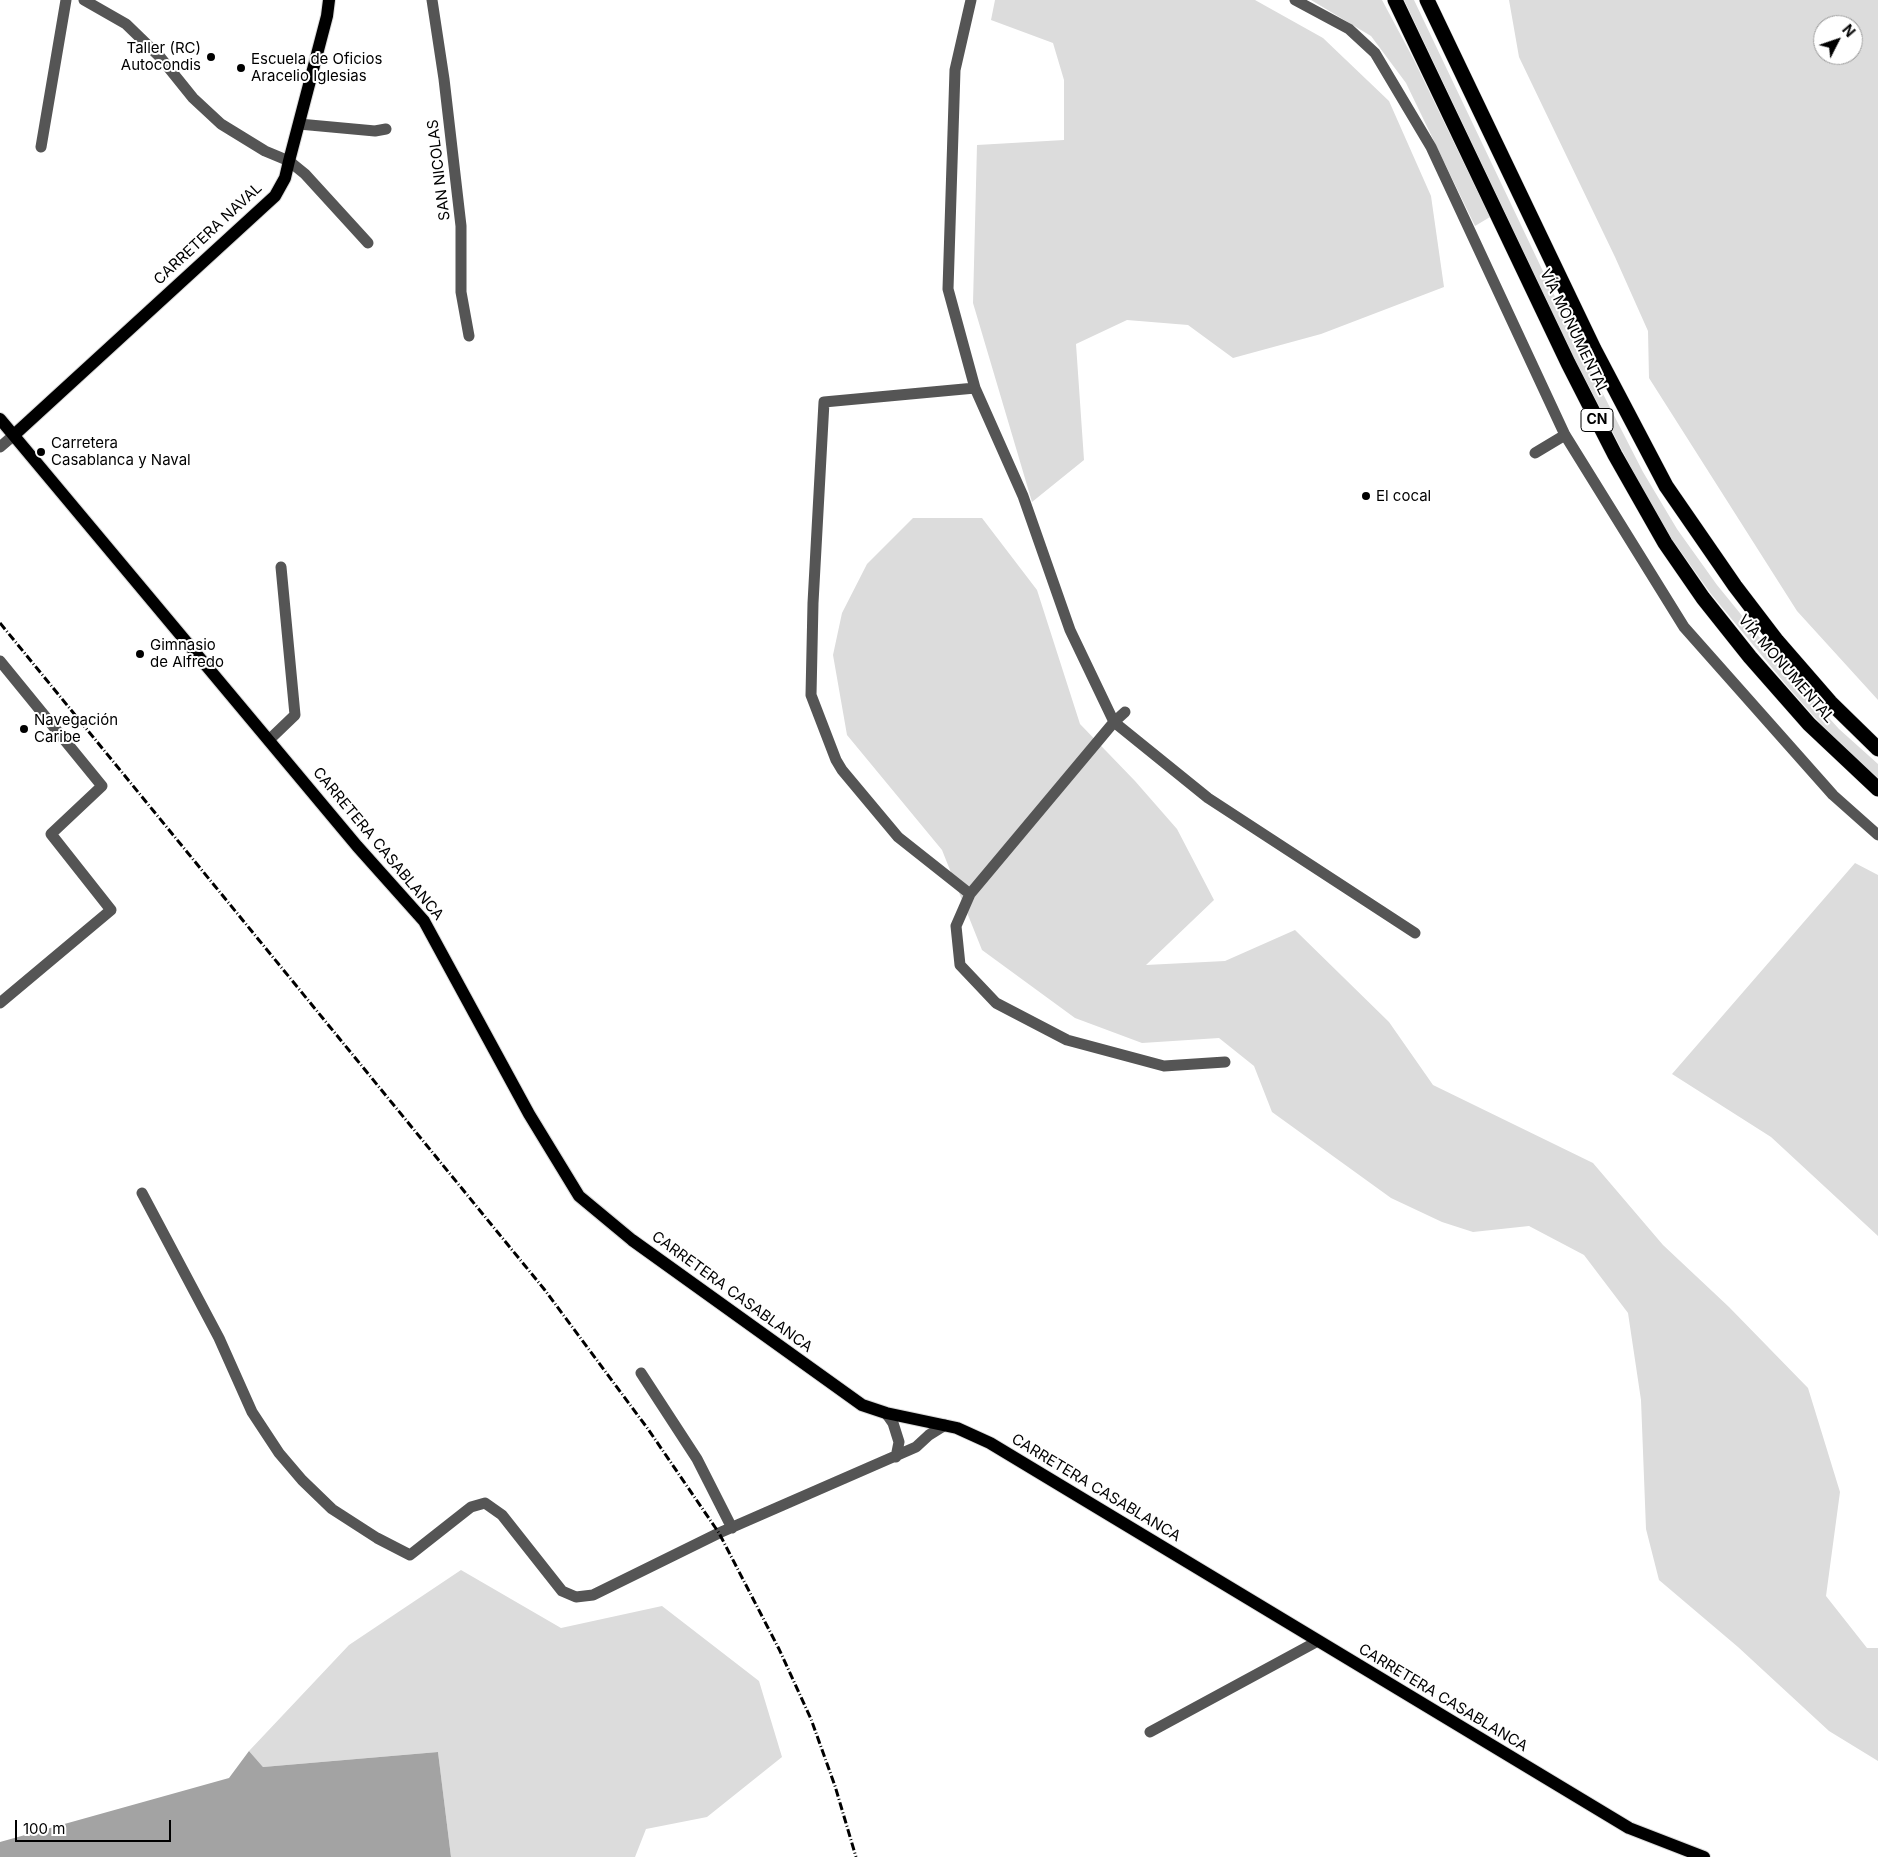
<!DOCTYPE html>
<html>
<head>
<meta charset="utf-8">
<style>
  body { margin:0 }
  #map { position:relative; width:1878px; height:1857px; overflow:hidden; background:#fff; font-family:Inter,sans-serif }
  canvas { display:block }
  .north { position:absolute; left:1813px; top:15px; width:50px; height:50px; box-sizing:border-box; background:#fff; border:1px solid #999; border-radius:50%; rotate:49deg; font-size:14px; font-weight:700; line-height:20px; text-align:center; color:#000 }
  .north::after { content:''; display:block; margin:auto; width:18px; height:22px; background:#000; clip-path:polygon(50% 0,100% 100%,50% 72%,0 100%) }
  .scale { position:absolute; left:15px; top:1820px; width:156px; height:22px; box-sizing:border-box; border:2px solid #000; border-top:0; padding-left:6px; font-size:15px; line-height:18px; white-space:nowrap; color:#000; -webkit-text-stroke:4px #fff; paint-order:stroke }
</style>
</head>
<body>
<div id="map">
<canvas width="1878" height="1857"></canvas>
<div class="north">N</div>
<div class="scale">100 m</div>
</div>
<script>
const context = document.querySelector('canvas').getContext('2d');
context.lineJoin = 'round';
function paint(path, color) {
  context.fillStyle = color;
  context.fill(path, 'evenodd');
}
function shape(rows) {
  const path = new Path2D();
  for (const r of rows) {
    path.moveTo(r[0], r[1]);
    for (let i = 2; i < r.length; i += 2) path.lineTo(r[i], r[i + 1]);
  }
  return path;
}
function stroke(path, color, width, dash) {
  context.strokeStyle = color;
  context.lineWidth = width;
  context.lineCap = dash ? 'butt' : 'round';
  context.setLineDash(dash || []);
  context.stroke(path);
}
function drawText(font, color, halo, rows, align = 'center') {
  context.font = font + ' Inter,sans-serif';
  context.lineWidth = 4;
  context.setLineDash([]);
  context.textBaseline = 'middle';
  context.strokeStyle = halo;
  context.fillStyle = color;
  for (const [text, x, y, turn = 0] of rows) {
    context.save();
    context.translate(x, y);
    context.rotate((+turn || 0) * Math.PI / 180);
    context.textAlign = isNaN(turn) ? turn : align;
    if (halo) context.strokeText(text, 0, 0);
    context.fillText(text, 0, 0);
    context.restore();
  }
}
paint(shape([
  [995,0,1255,0,1323,38,1389,101,1431,196,1444,287,1321,334,1233,358,1188,325,1127,320,1076,344,1084,460,1032,502,973,303,977,145,1064,140,1064,80,1053,43,991,20],
  [1311,0,1382,0,1413,58,1490,217,1475,226,1406,83,1371,36],
  [1404,0,1414,0,1579,347,1643,472,1677,529,1717,585,1792,677,1839,729,1878,764,1878,778,1833,738,1787,686,1711,594,1671,538,1638,481,1573,356],
  [1509,0,1878,0,1878,700,1797,611,1649,378,1648,331,1615,257,1519,57],
  [1823,25,1853,25,1853,55,1823,55],
  [913,518,982,518,1037,590,1080,724,1135,781,1177,829,1214,900,1146,965,1225,961,1295,930,1389,1022,1433,1085,1593,1163,1663,1245,1729,1307,1808,1388,1840,1492,1826,1596,1867,1648,1878,1648,1878,1761,1829,1731,1738,1647,1659,1580,1646,1529,1641,1400,1628,1313,1584,1255,1529,1226,1473,1232,1442,1222,1391,1198,1272,1112,1254,1066,1219,1038,1142,1043,1075,1018,982,950,942,850,847,735,833,655,842,613,867,564],
  [1855,863,1878,875,1878,1236,1771,1137,1672,1074],
  [461,1570,561,1628,662,1606,759,1681,782,1757,707,1817,646,1829,635,1857,451,1857,438,1752,263,1767,249,1751,349,1645]
]), '#dcdcdc');
paint(shape([
  [249,1751,263,1767,438,1752,451,1857,0,1857,0,1842,229,1778]
]), '#a3a3a3');
const major = shape([
  [0,419,357,846,424,921,529,1114,579,1196,632,1240,862,1405,886,1413,957,1428,990,1443,1629,1828,1704,1857],
  [14,435,275,196,285,178,289,161,327,16,329,0]
]);
const highway = shape([
  [1395,0,1568,363,1615,455,1665,543,1703,598,1750,657,1809,724,1878,789],
  [1427,0,1594,349,1666,486,1735,586,1777,641,1830,702,1878,749]
]);
stroke(major, '#dbdbdb', 14);
stroke(highway, '#dbdbdb', 16);
stroke(shape([
  [84,0,126,24,160,57,193,98,221,124,265,151,289,161,305,174,368,243],
  [432,0,444,79,461,226,461,292,469,336],
  [971,0,955,70,948,289,975,388,1023,496,1070,630,1114,722,1208,798,1415,933],
  [1295,0,1349,29,1375,53,1431,147,1565,435,1684,627,1833,795,1878,835],
  [299,124,375,131,386,129],
  [41,147,66,0],
  [0,447,14,435],
  [1535,453,1565,435],
  [0,661,102,786,51,834,111,910,0,1003],
  [1125,712,1114,722,970,894,956,926,960,965,996,1003,1067,1040,1164,1066,1225,1062],
  [270,739,295,715,281,567],
  [970,894,898,837,842,770,836,760,811,695,813,603,824,402,975,388],
  [142,1193,219,1338,252,1412,279,1453,302,1480,332,1509,377,1538,410,1555,471,1507,485,1503,502,1515,562,1591,576,1597,593,1595,719,1533,916,1447,929,1435,945,1425],
  [641,1373,697,1459,732,1528],
  [886,1413,893,1423,899,1442,896,1457],
  [1150,1732,1318,1641]
]), '#555', 11);
stroke(major, '#000', 12);
stroke(highway, '#000', 15);
stroke(shape([
  [0,623,544,1289,648,1429,719,1533,779,1649,811,1719,835,1786,856,1857]
]), '#000', 3, [8, 2.5, 1, 2.5]);
for (const [x, y, r, color] of [
  [211,57,5,"#000"],
  [241,68,5,"#000"],
  [41,452,5,"#000"],
  [1366,496,5,"#000"],
  [140,654,5,"#000"],
  [24,729,5,"#000"]
]) {
  const dot = new Path2D();
  dot.arc(x, y, r, 0, 2 * Math.PI);
  context.fillStyle = color;
  context.fill(dot);
  stroke(dot, '#fff', 2);
}
for (const [x, y, w] of [
  [1597,420,32]
]) {
  const box = new Path2D();
  box.roundRect(x - w / 2, y - 11.5, w, 23, 4);
  context.fillStyle = '#fff';
  context.fill(box);
  stroke(box, '#000', 1);
}
drawText('bold 14px', '#000', null, [
  ["CN",1597,420]
]);
drawText('15px', '#000', '#fff', [
  ["Taller (RC)",201,48,"right"],
  ["Autocondis",201,65,"right"],
  ["Escuela de Oficios",251,59],
  ["Aracelio Iglesias",251,76],
  ["Carretera",51,443],
  ["Casablanca y Naval",51,460],
  ["El cocal",1376,496],
  ["Gimnasio",150,645],
  ["de Alfredo",150,662],
  ["Navegación",34,720],
  ["Caribe",34,737]
], 'left');
drawText('15px', '#000', '#fff', [
  ["SAN NICOLAS",439,170,-97],
  ["CARRETERA NAVAL",208,234,-43],
  ["VÍA MONUMENTAL",1574,332,64],
  ["VÍA MONUMENTAL",1786,669,49],
  ["CARRETERA CASABLANCA",378,844,50],
  ["CARRETERA CASABLANCA",732,1292,36],
  ["CARRETERA CASABLANCA",1096,1488,31],
  ["CARRETERA CASABLANCA",1443,1698,31]
]);
</script>
</body>
</html>
